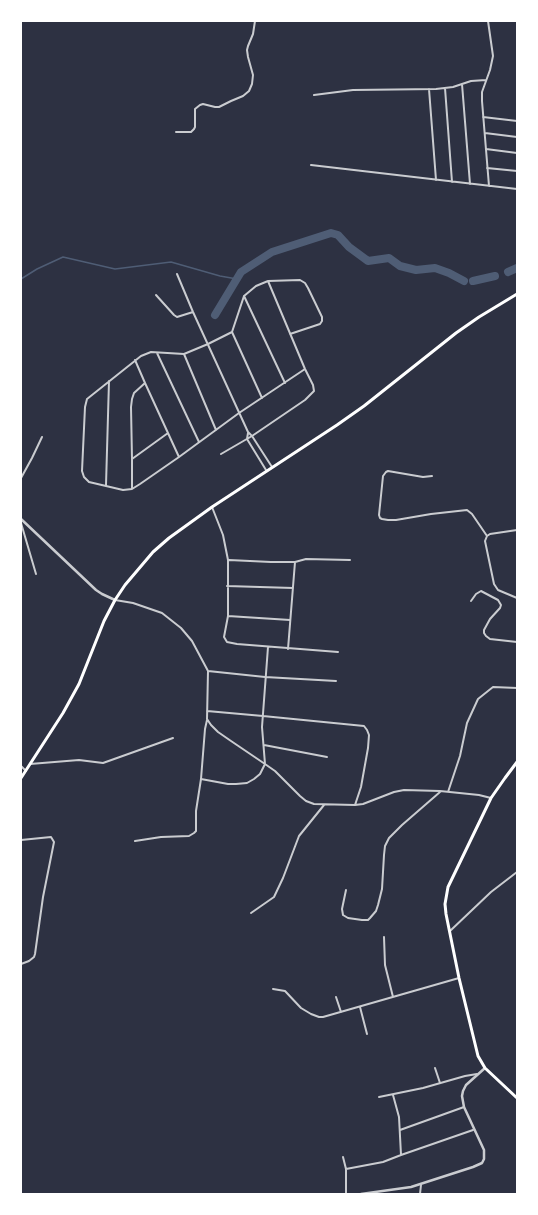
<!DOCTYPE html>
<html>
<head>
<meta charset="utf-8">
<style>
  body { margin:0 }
  #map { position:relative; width:538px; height:1215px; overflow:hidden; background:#2d3142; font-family:Karla,sans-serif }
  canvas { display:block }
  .frame { position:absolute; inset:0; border:22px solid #fff; pointer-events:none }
</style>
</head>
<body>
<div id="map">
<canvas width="538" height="1215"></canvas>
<div class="frame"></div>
</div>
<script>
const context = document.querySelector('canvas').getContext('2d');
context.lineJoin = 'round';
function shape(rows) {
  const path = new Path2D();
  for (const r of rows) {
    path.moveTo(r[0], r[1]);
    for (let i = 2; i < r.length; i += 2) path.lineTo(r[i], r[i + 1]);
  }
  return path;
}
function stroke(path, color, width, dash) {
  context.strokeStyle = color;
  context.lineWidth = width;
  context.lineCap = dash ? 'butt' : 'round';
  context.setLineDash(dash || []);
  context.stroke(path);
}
stroke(shape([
  [21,279,37,269,63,257,115,269,171,262,220,276,237,279]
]), '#4f5d75', 1.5);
stroke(shape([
  [508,272,517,268],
  [473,281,495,276],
  [215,315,241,272,272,252,331,233,338,235,349,247,368,261,389,258,400,266,416,270,435,268,449,273,464,281]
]), '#4f5d75', 8);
stroke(shape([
  [488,21,493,56,490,70,482,92,482,101,489,186],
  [462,84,470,184],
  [445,88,452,182],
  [429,89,436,180],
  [314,95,353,90,436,89,453,87,471,81,486,80],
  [483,117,517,121],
  [176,132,191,132,194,129,195,127,195,109,200,105,203,104,215,107,219,107,231,101,243,96,249,91,252,84,253,75,248,57,247,50,248,46,253,34,255,21],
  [485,133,517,137],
  [486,149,517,153],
  [311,165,517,189],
  [487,168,517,171],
  [177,274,193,312,248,432,252,436,272,467],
  [156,295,174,315,177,317,193,312],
  [244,296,285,383],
  [232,332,262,398],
  [290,334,320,324,322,321,322,317,308,288,305,283,300,280,268,281,256,286,244,296,232,332,208,344,184,354,151,352,141,356,87,399,85,407,82,471,84,477,89,482,123,490,132,489,140,484,179,457,239,413,305,369],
  [157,353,199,442],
  [184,354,216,430],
  [135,360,145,383,179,457],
  [248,433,247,439,266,470],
  [221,454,252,436,305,400,314,391,313,385,305,369,268,281],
  [132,459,168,433],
  [432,476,423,477,388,471,386,472,383,476,379,515,380,518,382,519,388,520,396,520,431,514,467,510,472,514,487,536,485,541,494,584,498,590,517,598],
  [21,478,32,458,42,437],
  [106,485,109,381],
  [132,489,132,459,131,407,132,399,134,393,145,383],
  [212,507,223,535,228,560,228,616,224,637,227,642,237,644,338,652],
  [21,523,36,574],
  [487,536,490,534,517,530],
  [229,560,271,562,295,562,288,649],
  [295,562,306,559,350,560],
  [227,586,293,588],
  [115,600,133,603,162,613,181,628,192,641,208,671,207,719,211,725,218,732,231,741,265,764,275,771,300,796,306,801,314,804,355,805,363,804,394,792,404,790,440,791,479,795,491,798],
  [471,601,476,594,481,591,498,600,501,605,500,608,490,619,484,630,484,633,486,636,490,639,517,642],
  [228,616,290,620],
  [208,671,265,677,336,681],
  [207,711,263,716,364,726,367,730,369,735,368,748,361,787,355,805],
  [264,745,327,757],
  [30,764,79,760,103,763,173,738],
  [21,766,26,771],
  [201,779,228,784,236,784,247,783,254,779,260,774,265,764,262,727,268,647],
  [448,792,460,756,467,723,478,699,493,687,517,688],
  [21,840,51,837,54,842,43,897,35,954,34,957,29,961,21,964],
  [135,841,161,837,189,836,194,833,196,831,196,811,201,779,205,729,207,720],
  [346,890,342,909,343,915,348,918,362,920,368,920,370,918,376,911,378,905,382,889,384,855,385,846,389,838,402,825,440,792],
  [251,913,274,897,283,878,299,836,324,805],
  [450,931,491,892,517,872],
  [384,937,385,965,393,997],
  [273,989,285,991,301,1008,311,1014,319,1017,323,1017,459,978],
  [336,997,341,1012],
  [360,1007,367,1034],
  [435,1068,440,1083],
  [393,1095,399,1117,401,1155],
  [379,1097,423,1088,465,1076,477,1074],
  [400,1130,464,1107],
  [343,1157,346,1169,346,1194],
  [346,1169,383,1162,401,1155,473,1130],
  [420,1194,421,1185]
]), '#caccd0', 2);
stroke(shape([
  [21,519,96,590,102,594,115,600],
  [361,1194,411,1187,473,1167,482,1163,484,1159,484,1150,464,1107,462,1096,463,1091,466,1085,485,1068]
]), '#caccd0', 2.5);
stroke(shape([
  [517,762,505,778,491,798,448,887,445,904,446,914,459,978,478,1056,485,1068,517,1098]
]), '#fff', 3);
stroke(shape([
  [21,778,63,713,79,684,104,621,115,600,125,585,153,552,169,538,212,507,337,425,364,406,456,333,479,317,517,294]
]), '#fff', 3);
</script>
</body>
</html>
